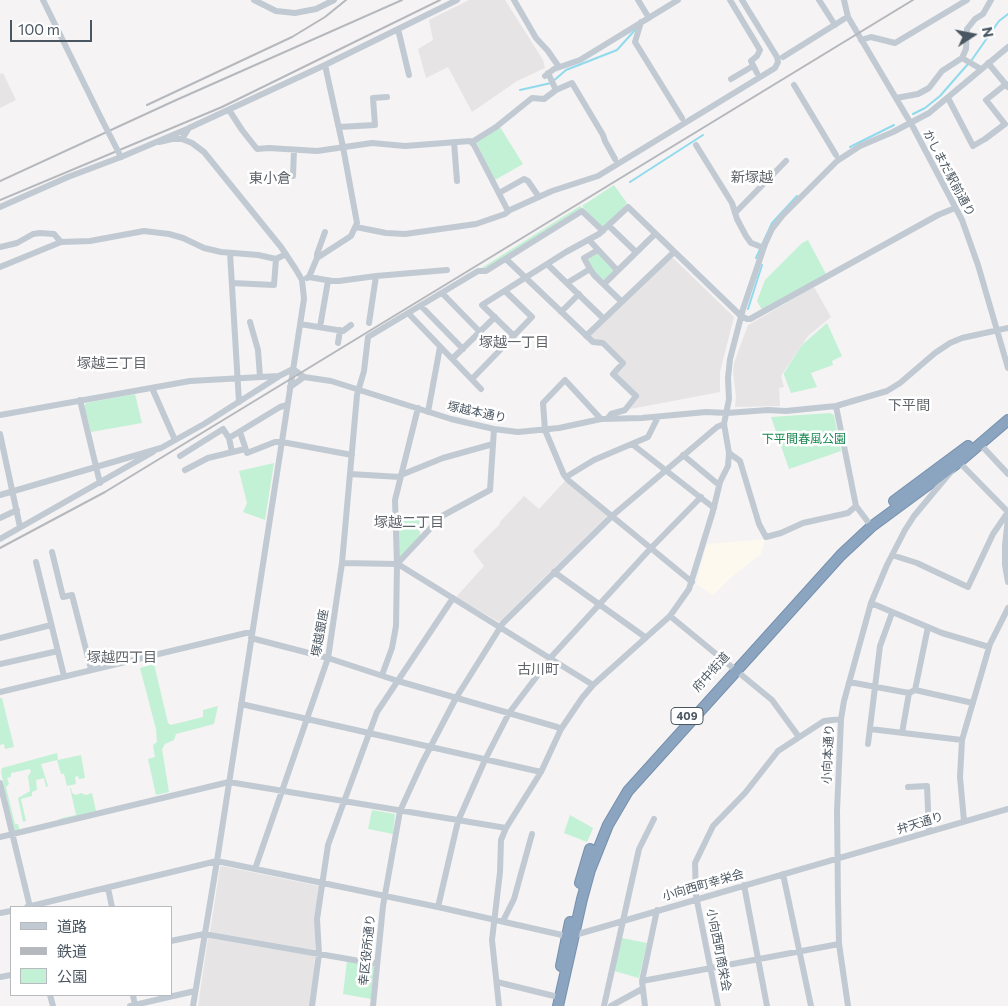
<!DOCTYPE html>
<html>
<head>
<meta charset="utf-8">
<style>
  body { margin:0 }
  #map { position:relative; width:1008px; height:1006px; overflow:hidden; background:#f5f3f3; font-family:Commissioner,"Noto Sans JP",sans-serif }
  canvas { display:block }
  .legend { position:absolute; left:10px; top:906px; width:162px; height:90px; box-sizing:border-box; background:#fff; border:1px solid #b7bbc0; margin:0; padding:6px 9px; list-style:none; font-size:15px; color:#4a5661 }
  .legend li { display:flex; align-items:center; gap:10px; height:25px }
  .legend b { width:25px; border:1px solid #b7bbc0 }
  .north { position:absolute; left:948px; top:10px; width:50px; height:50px; -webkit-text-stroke:4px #fff; paint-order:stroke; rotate:79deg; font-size:14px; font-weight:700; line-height:20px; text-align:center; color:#4a5661 }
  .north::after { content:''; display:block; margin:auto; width:18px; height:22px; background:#4a5661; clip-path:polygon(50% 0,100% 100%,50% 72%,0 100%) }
  .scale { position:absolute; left:10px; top:20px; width:82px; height:22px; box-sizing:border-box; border:2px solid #4a5661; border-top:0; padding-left:6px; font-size:15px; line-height:18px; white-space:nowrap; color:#4a5661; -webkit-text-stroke:4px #fff; paint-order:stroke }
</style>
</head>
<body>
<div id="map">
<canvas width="1008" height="1006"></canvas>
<ul class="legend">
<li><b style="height:6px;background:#c1cad2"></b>道路</li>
<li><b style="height:6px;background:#b5b8bd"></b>鉄道</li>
<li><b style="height:14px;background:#c3f1d5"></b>公園</li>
</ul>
<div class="north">N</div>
<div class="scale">100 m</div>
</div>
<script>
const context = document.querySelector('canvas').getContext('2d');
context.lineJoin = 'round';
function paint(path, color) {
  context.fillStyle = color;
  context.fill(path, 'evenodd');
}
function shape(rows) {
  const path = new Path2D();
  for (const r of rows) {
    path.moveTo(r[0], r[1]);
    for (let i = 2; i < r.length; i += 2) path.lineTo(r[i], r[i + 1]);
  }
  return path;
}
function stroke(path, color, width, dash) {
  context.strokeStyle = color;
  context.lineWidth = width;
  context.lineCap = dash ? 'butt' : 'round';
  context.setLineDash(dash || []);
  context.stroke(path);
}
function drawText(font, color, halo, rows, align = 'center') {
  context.font = font + ' Commissioner,"Noto Sans JP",sans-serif';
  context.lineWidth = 5;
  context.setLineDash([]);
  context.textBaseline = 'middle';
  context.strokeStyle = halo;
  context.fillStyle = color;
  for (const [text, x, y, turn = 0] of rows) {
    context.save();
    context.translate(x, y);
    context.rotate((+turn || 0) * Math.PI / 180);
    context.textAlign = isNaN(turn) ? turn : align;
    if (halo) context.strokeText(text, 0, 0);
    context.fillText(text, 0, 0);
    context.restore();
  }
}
paint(shape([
  [765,539,761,554,728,580,713,595,696,584,707,544]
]), '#fdf9ef');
paint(shape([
  [469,0,505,0,543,60,545,68,517,81,472,112,448,67,426,78,418,49,433,40,429,20],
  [3,73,16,100,0,108,0,74],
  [671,258,673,258,734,317,720,372,720,392,630,409,637,398,616,374,626,363,604,340,595,340,590,336],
  [814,287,831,317,808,336,781,376,784,387,779,388,780,406,735,407,736,397,733,372,734,363,748,325],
  [565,481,606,515,606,517,499,622,457,598,457,596,484,566,473,551,500,524,500,522,524,496,539,509],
  [222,866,319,886,315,950,210,932,220,867],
  [208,938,315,956,311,1006,198,1006]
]), '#e6e4e5');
paint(shape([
  [500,127,523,164,495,180,476,142],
  [614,185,627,203,604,227,602,227,582,206],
  [580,206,582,208,488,267,480,269],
  [808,240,826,274,762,310,757,301,765,280,802,243],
  [598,253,614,270,604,280,595,273,588,259],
  [827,323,842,356,832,361,833,365,811,373,817,387,791,393,784,375,784,373,802,345],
  [135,394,142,423,91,432,84,406,86,403],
  [830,413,834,415,841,451,789,469,771,417],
  [274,463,265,520,243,512,247,503,239,471],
  [397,518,419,518,420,536,398,561],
  [154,664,168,723,171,725,203,717,203,710,218,706,214,724,176,734,174,740,165,744,162,749,169,792,156,795,148,759,155,757,153,745,157,742,156,729,140,668],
  [0,698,2,698,14,747,5,749,4,744,0,745],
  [57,753,58,760,81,755,85,778,79,779,78,776,75,777,76,784,67,786,64,774,61,774,57,760,41,764,48,786,46,787,44,778,36,780,37,790,32,792,32,796,21,799,26,821,23,822,18,798,30,791,28,776,31,772,30,769,11,773,11,777,7,778,9,784,6,787,15,824,18,824,20,831,13,832,1,772,2,768],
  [70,788,71,788,72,793,76,795,81,793,86,795,92,793,96,811,57,822,57,820,62,818,76,815],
  [372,810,395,814,393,834,368,829],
  [570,815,593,828,587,842,564,833],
  [622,938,647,943,639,978,614,971],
  [347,961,374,965,371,999,343,994]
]), '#c3f1d5');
stroke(shape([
  [971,61,999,21,1008,14],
  [520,90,551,83,566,70,617,50,635,30],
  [913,114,925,108,940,96,968,64],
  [850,147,894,125],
  [630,182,703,135],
  [756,258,772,223,797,196],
  [748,309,762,265]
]), '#90daee', 2);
const highway = shape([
  [894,501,968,446],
  [580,883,590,849],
  [561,966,570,922],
  [558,1006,582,899,590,870,608,825,628,791,841,555,871,527,959,462,1008,420]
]);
stroke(highway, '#7690ad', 12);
stroke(shape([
  [43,0,102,120],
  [254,0,276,11,295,13,316,9,334,0],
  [514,0,536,38,548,51,559,67],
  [638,0,649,18],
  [730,0,760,50,757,56,751,61,757,73],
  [819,0,835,25],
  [844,0,848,17,913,127,962,220,978,265,1008,368],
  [641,22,635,42,682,118],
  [398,29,409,75],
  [861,40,871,37,895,43,967,0],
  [783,57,844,19],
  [962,58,981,69],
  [988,63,1008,87],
  [548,73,556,90],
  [545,76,554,69,580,60,678,0],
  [731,79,753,66],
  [794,85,836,155],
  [896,98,918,94,929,88,942,71,962,58,966,49,967,29,975,19,983,14,991,0],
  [948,98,973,146,985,139,1005,124,986,100,1006,84],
  [229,110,242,130,257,149,269,148,317,151,372,143,405,146,470,141,474,145,507,209,510,210,552,191,598,176,775,68,778,62,777,57,742,0],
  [339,127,375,125,373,98,387,97],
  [182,139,189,128,325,65,457,0],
  [159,142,172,139,182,139,192,143,204,152,281,247,295,268,302,280,304,299,217,861,193,1006],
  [454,142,457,181],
  [472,142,496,127,532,98,544,99,556,90,572,83,603,135,605,141,615,159],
  [696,145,732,203,737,219,746,236,751,243,759,246],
  [293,176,294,150],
  [499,193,524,179,528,181,539,197],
  [0,207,68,177,121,157,187,129],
  [735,213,786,161],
  [609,226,636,252],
  [356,227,386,233,405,234,476,224,505,214,510,210],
  [589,240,617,270],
  [0,247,17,243,33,234,40,233,54,234,61,242],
  [230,253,239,402],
  [317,258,317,254,325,232],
  [506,259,593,342,603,343,623,363,613,374,636,396,625,410,611,414,607,419],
  [547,264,604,319],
  [0,267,61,242,90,241,144,231,169,234,183,238,204,248,221,252,258,255,276,259,286,254],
  [590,269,584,258,598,250],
  [309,277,317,258,351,236,357,223,343,147,325,65],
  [307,278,309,277,332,281,339,281,376,276,447,270],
  [232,283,274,285,276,259],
  [567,283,590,269,594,275,622,302],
  [604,284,655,234],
  [442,293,480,332],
  [421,306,463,349],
  [561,312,579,294],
  [408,313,481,389],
  [250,322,258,350,260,377],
  [369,323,376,276],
  [300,324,343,331,351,325],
  [320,327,328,281],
  [514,336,482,305,566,252,599,234,628,207,741,316,747,319,750,319,938,215,955,208],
  [586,336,674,252],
  [338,343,340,330],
  [452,359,495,317],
  [472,379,532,317,505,291],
  [290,387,304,377,331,381,451,419,494,429,518,432,559,428,601,419,642,418,706,412,727,413,768,410,786,411,836,406,887,391,900,383,935,353,950,343,962,338,1008,328],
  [152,388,175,440],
  [80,400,100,483],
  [836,406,856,506,868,522],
  [428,412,440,347],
  [0,415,190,381,279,376,293,369,304,377],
  [601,419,565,380,543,403,545,430,564,475,568,480,692,582],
  [240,432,247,453,275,442,282,442,352,455],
  [0,434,20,527],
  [229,438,232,452],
  [632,444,714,508],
  [980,444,1008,474],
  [729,453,740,461,759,524,766,537,781,533,803,523,848,513,856,506],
  [683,455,719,485],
  [180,456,223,429,229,438,280,407,287,405],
  [185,470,208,458,245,449],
  [350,474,400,477],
  [401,475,443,458,493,444],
  [566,477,594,460,648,437,657,419,656,417],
  [0,495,161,448,204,424,278,377],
  [0,518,17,510],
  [1008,518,1005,545,1005,565,1008,582],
  [0,539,153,452],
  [52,552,63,597,72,595,91,669],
  [892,555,917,563,968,587,993,534,1008,512],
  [36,562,64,676],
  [342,563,397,564,401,566,593,685],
  [397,564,395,500,418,408],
  [554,572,645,637],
  [871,603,942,633,989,647],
  [670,616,772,700,799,737],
  [0,638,51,625],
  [251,638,328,658,398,681,557,727,561,729],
  [0,664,58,651],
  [382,675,392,648,396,626,397,564,442,516,490,490,494,429],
  [849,682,909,693,915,690,973,703],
  [915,690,928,627],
  [0,692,246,633,251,633],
  [241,704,541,772],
  [870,729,962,740],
  [902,733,909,693],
  [868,744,880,646,892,613],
  [0,783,30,907],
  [908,787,927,786,929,832],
  [964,821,960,777,962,740,990,644,1008,608],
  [0,837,229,782,506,828],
  [255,869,328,658,342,563,357,395,364,371,368,337,478,271,486,271,582,211,603,231],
  [783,874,811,1006],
  [744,885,767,1006],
  [108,888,112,907],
  [27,907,217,861,438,907,562,935,575,935,1008,809],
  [438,907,458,821,485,760,509,713,553,655,651,548,701,497],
  [0,913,11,911],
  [503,921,514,899,532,834],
  [171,941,204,934,377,964],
  [0,977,11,975],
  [642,981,839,944],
  [497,982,554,996],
  [50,995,53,1006],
  [133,995,135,1006],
  [130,1006,195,991],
  [312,1006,319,954,317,919,328,845,377,712,453,598],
  [373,1006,383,906,400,811,422,763,456,698,503,623,612,516,717,427,724,424],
  [499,1006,492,940,500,872,501,840,506,828,541,772,561,729,582,698,593,685,670,616,689,589,713,511,720,482,728,466,729,453,724,424,729,399,728,378,730,359,743,309,765,244,772,229,783,215,837,161,860,146,893,132,929,113,1008,47],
  [604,1006,639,849,654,819],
  [611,1006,642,989],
  [645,1006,642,981,657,910],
  [718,1006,696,896,695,863,713,826,745,793,778,751,824,721,841,719],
  [848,1006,839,944,838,900,837,811,841,719,844,701,871,603,887,565,905,530,914,516,959,462,1008,512]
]), '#c1cad2', 6);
stroke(highway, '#8ba5c1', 10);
stroke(shape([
  [147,105,292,37,325,17,346,0],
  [0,181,174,101,402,0],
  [0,200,222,107,440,0],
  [0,548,105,492,913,0]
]), '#b5b8bd', 2);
stroke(shape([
  [102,120,121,157]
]), '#c1cad2', 6);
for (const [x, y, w] of [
  [687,716,32]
]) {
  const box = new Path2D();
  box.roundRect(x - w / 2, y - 8.5, w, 17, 4);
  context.fillStyle = '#fff';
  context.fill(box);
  stroke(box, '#4a5661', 1);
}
drawText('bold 11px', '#4a5661', null, [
  ["409",687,716]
]);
drawText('12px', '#4a5661', '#fff', [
  ["かしまだ駅前通り",949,173,62],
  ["塚越本通り",477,412,12],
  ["塚越銀座",320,633,-80],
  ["府中街道",711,672,-48],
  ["小向本通り",828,754,-87],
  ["弁天通り",920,823,-17],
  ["小向西町幸栄会",703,885,-16],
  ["幸区役所通り",367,950,-84],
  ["小向西町商栄会",719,950,79]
]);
drawText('12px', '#17864f', '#fff', [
  ["下平間春風公園",804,439]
]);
drawText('14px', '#5f6368', '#fff', [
  ["新塚越",752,177],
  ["東小倉",270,178],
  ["塚越一丁目",514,342],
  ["塚越三丁目",112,363],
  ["下平間",909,405],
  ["塚越二丁目",409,522],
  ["塚越四丁目",122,657],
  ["古川町",538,669]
]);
</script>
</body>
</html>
